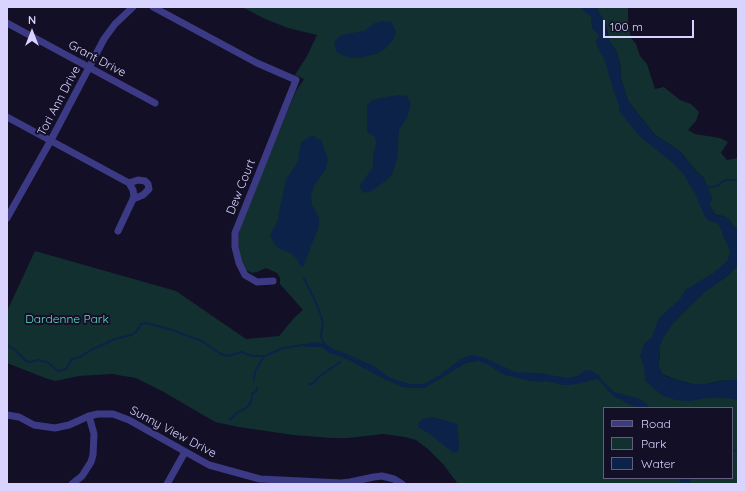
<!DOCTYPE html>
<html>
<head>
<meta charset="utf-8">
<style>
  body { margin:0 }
  #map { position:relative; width:745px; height:491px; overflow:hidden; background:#130f26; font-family:Quicksand,sans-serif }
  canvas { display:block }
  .frame { position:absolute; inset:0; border:8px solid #d9d4ff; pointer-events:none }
  .legend { position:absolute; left:603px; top:407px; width:130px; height:72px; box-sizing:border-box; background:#130f26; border:1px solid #625e7d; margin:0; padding:5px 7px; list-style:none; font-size:12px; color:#d9d4ff }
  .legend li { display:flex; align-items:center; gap:8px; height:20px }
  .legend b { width:20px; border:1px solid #625e7d }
  .north { position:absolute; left:12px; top:12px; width:40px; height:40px; -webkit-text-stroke:3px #130f26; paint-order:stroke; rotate:0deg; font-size:11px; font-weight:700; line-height:16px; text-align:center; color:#d9d4ff }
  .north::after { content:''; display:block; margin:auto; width:14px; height:18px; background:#d9d4ff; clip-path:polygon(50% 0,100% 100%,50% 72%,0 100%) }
  .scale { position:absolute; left:603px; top:20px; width:91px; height:18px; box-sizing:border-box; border:2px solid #d9d4ff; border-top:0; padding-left:5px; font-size:12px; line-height:14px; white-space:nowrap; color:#d9d4ff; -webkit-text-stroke:3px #130f26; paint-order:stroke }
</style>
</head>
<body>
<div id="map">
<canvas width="745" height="491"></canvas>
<div class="frame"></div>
<ul class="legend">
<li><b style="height:5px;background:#3d3a85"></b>Road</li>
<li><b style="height:11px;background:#12302f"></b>Park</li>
<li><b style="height:11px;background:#0c2248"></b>Water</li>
</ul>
<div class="north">N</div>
<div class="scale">100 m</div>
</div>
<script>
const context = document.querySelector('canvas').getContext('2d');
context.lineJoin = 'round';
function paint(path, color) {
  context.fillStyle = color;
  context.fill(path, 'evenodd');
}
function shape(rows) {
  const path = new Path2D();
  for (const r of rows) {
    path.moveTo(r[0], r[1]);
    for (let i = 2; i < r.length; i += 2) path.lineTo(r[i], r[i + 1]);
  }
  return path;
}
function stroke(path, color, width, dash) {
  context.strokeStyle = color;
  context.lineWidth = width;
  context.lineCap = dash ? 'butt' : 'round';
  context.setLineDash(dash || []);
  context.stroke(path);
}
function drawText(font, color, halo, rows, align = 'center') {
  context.font = font + ' Quicksand,sans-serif';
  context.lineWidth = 4;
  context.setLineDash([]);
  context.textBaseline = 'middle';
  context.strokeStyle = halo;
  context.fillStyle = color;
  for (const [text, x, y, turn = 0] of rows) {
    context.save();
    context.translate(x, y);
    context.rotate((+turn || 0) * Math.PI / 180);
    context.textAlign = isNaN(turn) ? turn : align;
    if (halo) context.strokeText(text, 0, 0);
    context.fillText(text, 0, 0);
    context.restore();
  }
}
paint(shape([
  [242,7,593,7,627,111,673,157,705,206,724,223,734,263,658,336,654,378,738,392,738,484,458,484,443,464,428,449,416,440,405,437,383,434,348,438,332,438,293,435,239,427,215,422,162,391,136,378,112,374,79,376,55,381,45,378,7,363,7,311,35,251,176,291,246,339,279,336,294,318,303,310,280,284,280,278,277,273,266,268,257,272,252,273,246,270,241,261,239,251,238,240,240,228,262,173,296,91,304,79,295,75,307,56,317,35,288,28,265,19],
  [604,408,732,408,732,478,604,478],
  [596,7,628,7,628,23,631,38,636,44,640,56,647,64,655,89,664,87,680,100,691,104,699,112,696,121,688,130,695,134,720,138,728,142,721,153,727,160,738,158,738,229,732,225,731,222,723,216,717,215,714,213,710,206,708,188,703,177,696,171,680,151,655,135,628,101,621,79,620,63,616,51,609,40,607,29,602,18],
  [738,265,738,380,725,380,706,384,692,384,677,380,662,374,658,365,660,357,659,347,663,337,673,323,696,300,708,289,726,277]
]), '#12302f');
paint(shape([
  [581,7,596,7,605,23,609,40,616,51,620,63,621,79,628,101,655,135,680,151,696,171,703,177,712,197,712,200,710,203,710,206,714,213,717,215,726,217,729,219,732,225,738,229,738,265,726,277,705,292,673,323,662,340,659,347,660,357,658,365,662,373,666,376,677,380,692,384,706,384,725,380,738,380,738,400,726,398,707,398,688,401,676,400,663,396,645,381,644,366,640,356,644,344,652,337,659,318,680,299,685,290,712,274,724,264,728,260,730,251,723,236,722,231,717,223,709,221,705,217,695,194,684,175,674,164,639,136,619,111,619,105,613,89,605,61,596,44,596,41,599,36,592,28,591,16,583,11],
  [382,21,391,22,396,31,394,39,385,49,376,54,359,58,348,57,340,54,336,51,334,42,341,35,364,31,375,23],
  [398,95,407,96,411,104,407,118,399,130,397,159,392,175,388,179,373,190,365,193,361,190,360,185,373,167,373,156,376,143,375,137,367,132,367,105,371,102,371,100],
  [313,136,321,140,328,159,326,169,314,186,311,195,312,204,319,218,319,226,303,267,299,265,298,260,292,254,278,248,274,244,270,235,277,222,286,179,298,161,301,142,309,137],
  [314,342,326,344,333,349,342,352,374,366,389,377,409,384,424,384,440,375,459,360,470,355,483,357,515,372,539,373,567,378,578,376,585,370,589,370,599,375,601,379,614,392,640,399,651,408,637,408,613,396,598,379,571,385,563,385,546,381,540,382,531,381,505,375,494,369,491,366,479,361,466,363,425,388,412,388,403,387,384,379,347,359,330,353,321,347,307,347,301,345],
  [433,417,457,424,459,444,459,449,457,453,452,452,430,434,418,427,419,422,422,419],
  [680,478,690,478,691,484,680,484]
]), '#0c2248');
stroke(shape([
  [706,188,717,186,725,180,738,180],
  [304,278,317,305,323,322,321,336,324,344],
  [7,345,14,349,25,360,29,362,38,360,47,362,58,371,66,369,72,359,80,357,91,350,115,339,131,335,137,331,141,324,147,323,172,330,202,341,221,354,228,356,241,352,252,356,265,356,283,348,303,345],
  [254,380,255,372,264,356],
  [309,384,312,384,320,376,340,362],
  [230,420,237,413,246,408,249,405,252,399,252,394,256,391,257,388],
  [732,450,738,451]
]), '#0c2248', 2);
stroke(shape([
  [153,7,257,63,296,80,235,233,235,247,239,263,245,275,257,282,273,281],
  [7,23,155,103],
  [7,117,129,183,133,190,134,197,118,231],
  [129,183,138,180,145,181,148,184,149,189,143,195,133,199],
  [7,218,51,140,104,39,115,24,133,7],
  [7,415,19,417,34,425,55,428,69,425,89,416,98,414,113,414,129,420,209,465,260,479,341,483,350,482,374,477,382,476,394,479,402,484],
  [72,484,82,476,91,462,93,455,94,434,89,416],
  [167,484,185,452]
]), '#3d3a85', 7);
drawText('12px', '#d9d4ff', '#130f26', [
  ["Grant Drive",97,59,28],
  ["Tori Ann Drive",59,101,-62],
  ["Dew Court",241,187,-68],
  ["Sunny View Drive",173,432,28]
]);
drawText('12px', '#5fe0c0', '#130f26', [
  ["Dardenne Park",67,319]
]);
</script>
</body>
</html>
